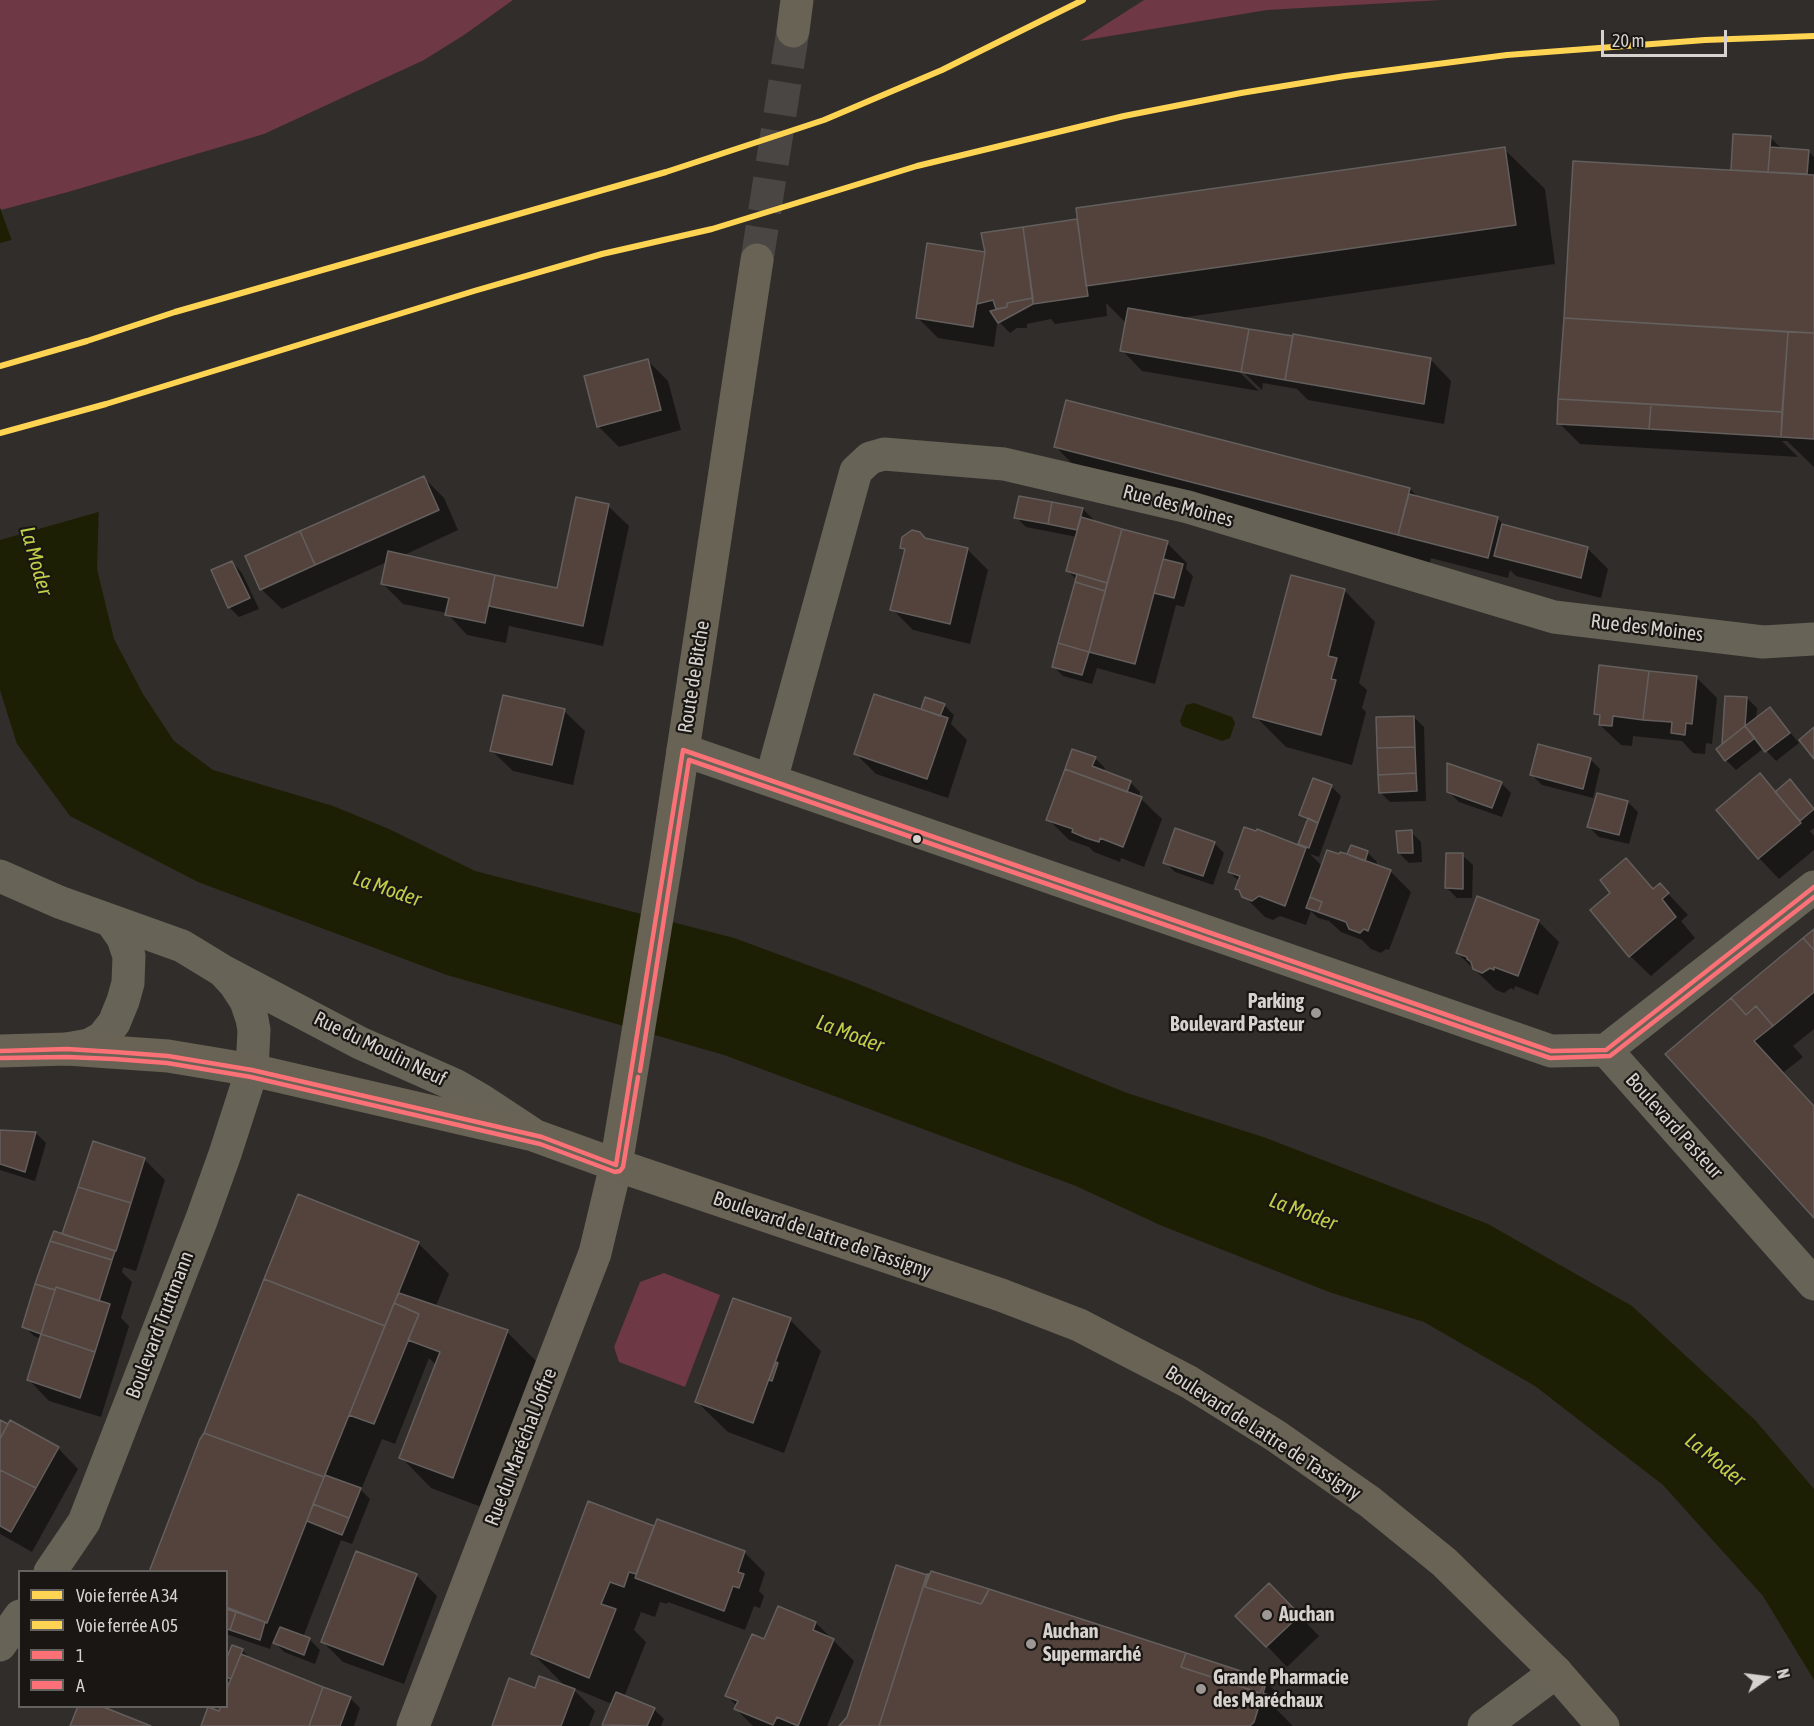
<!DOCTYPE html>
<html>
<head>
<meta charset="utf-8">
<style>
  body { margin:0 }
  #map { position:relative; width:1814px; height:1726px; overflow:hidden; background:#312d2a; font-family:"Asap Condensed",sans-serif }
  canvas { display:block }
  .legend { position:absolute; left:18px; top:1570px; width:210px; height:138px; box-sizing:border-box; background:#191613; border:2px solid #65615e; margin:0; padding:8px 10px; list-style:none; font-size:18px; color:#d7d2ce }
  .legend li { display:flex; align-items:center; gap:12px; height:30px }
  .legend b { width:30px; border:2px solid #65615e }
  .north { position:absolute; left:1736px; top:1648px; width:60px; height:60px; -webkit-text-stroke:4px #191613; paint-order:stroke; rotate:76deg; font-size:16px; font-weight:700; line-height:24px; text-align:center; color:#d7d2ce }
  .north::after { content:''; display:block; margin:auto; width:21px; height:27px; background:#d7d2ce; clip-path:polygon(50% 0,100% 100%,50% 72%,0 100%) }
  .scale { position:absolute; left:1601px; top:30px; width:126px; height:27px; box-sizing:border-box; border:3px solid #d7d2ce; border-top:0; padding-left:8px; font-size:18px; line-height:21px; white-space:nowrap; color:#d7d2ce; -webkit-text-stroke:4px #191613; paint-order:stroke }
</style>
</head>
<body>
<div id="map">
<canvas width="1814" height="1726"></canvas>
<ul class="legend">
<li><b style="height:8px;background:#fed452"></b>Voie ferrée A 34</li>
<li><b style="height:8px;background:#fed452"></b>Voie ferrée A 05</li>
<li><b style="height:8px;background:#fc7176"></b>1</li>
<li><b style="height:8px;background:#fc7177"></b>A</li>
</ul>
<div class="north">N</div>
<div class="scale">20 m</div>
</div>
<script>
const context = document.querySelector('canvas').getContext('2d');
context.lineJoin = 'round';
function paint(path, color) {
  context.fillStyle = color;
  context.fill(path, 'evenodd');
}
function shape(rows) {
  const path = new Path2D();
  for (const r of rows) {
    path.moveTo(r[0], r[1]);
    for (let i = 2; i < r.length; i += 2) path.lineTo(r[i], r[i + 1]);
  }
  return path;
}
function stroke(path, color, width, dash) {
  context.strokeStyle = color;
  context.lineWidth = width;
  context.lineCap = dash ? 'butt' : 'round';
  context.setLineDash(dash || []);
  context.stroke(path);
}
function drawText(font, color, halo, rows, align = 'center') {
  context.font = font + ' "Asap Condensed",sans-serif';
  context.lineWidth = 4.5;
  context.setLineDash([]);
  context.textBaseline = 'middle';
  context.strokeStyle = halo;
  context.fillStyle = color;
  for (const [text, x, y, turn = 0] of rows) {
    context.save();
    context.translate(x, y);
    context.rotate((+turn || 0) * Math.PI / 180);
    context.textAlign = isNaN(turn) ? turn : align;
    if (halo) context.strokeText(text, 0, 0);
    context.fillText(text, 0, 0);
    context.restore();
  }
}
paint(shape([
  [0,0,513,0,464,35,424,60,264,134,68,192,1,210,0,208],
  [1144,0,1441,0,1267,10,1080,41],
  [664,1273,720,1295,685,1387,619,1362,614,1347,640,1282]
]), '#6e3845');
paint(shape([
  [0,208,94,467,99,501,97,569,114,639,143,694,174,741,213,770,333,806,389,829,475,871,734,938,851,981,1127,1093,1266,1138,1488,1224,1632,1306,1755,1420,1814,1489,1814,1680,1763,1596,1663,1485,1535,1386,1424,1322,1329,1292,1160,1225,1076,1186,724,1055,447,975,198,882,70,816,17,744,0,690],
  [1194,703,1232,717,1235,723,1230,738,1222,741,1182,726,1180,721,1186,705]
]), '#1d1f04');
paint(shape([
  [15,239,97,465,102,501,102,511,0,540,0,243]
]), '#312d2a');
paint(shape([
  [1770,137,1780,147,1780,149,1808,151,1814,157,1814,467,1787,441,1782,441,1798,457,1580,444,1559,423,1574,162,1735,172,1732,169],
  [1504,149,1545,189,1555,264,1180,318,1431,360,1451,381,1444,424,1308,400,1297,389,1263,383,1262,390,1237,366,1235,368,1259,391,1142,371,1122,350,1127,324,1106,303,1107,316,1055,324,1051,319,1027,324,1027,328,1017,328,1010,333,1000,323,997,324,994,347,938,338,917,317,928,245,987,254,1077,221,1079,224],
  [648,361,668,381,681,430,619,447,598,426],
  [1056,447,1410,489,1418,497,1497,518,1506,527,1587,548,1608,569,1601,598,1516,576,1510,570,1508,578,1431,558,1429,565,1086,478],
  [424,478,444,498,458,530,402,556,558,590,608,506,629,526,603,646,509,626,506,643,467,635,447,613,403,604,382,583,387,562,282,609,261,589],
  [1020,497,1083,509,1093,519,1092,522,1167,543,1187,563,1186,569,1193,576,1184,607,1176,605,1155,684,1097,668,1092,684,1063,676,1053,666,1077,580,1068,571,1077,537,1026,527,1016,517],
  [925,540,967,549,988,570,970,644,913,630,892,609,906,551,902,547],
  [232,562,242,573,259,609,239,617,229,607],
  [1292,577,1345,591,1375,622,1359,683,1367,690,1362,708,1366,712,1352,765,1286,747,1255,716],
  [1697,678,1717,698,1712,744,1706,743,1705,754,1693,753,1682,741,1633,736,1632,746,1621,745,1600,725,1601,719,1595,713],
  [1726,697,1747,698,1757,708,1756,720,1770,709,1799,743,1776,761,1764,748,1736,770,1726,760,1724,745],
  [944,705,954,715,951,724,967,740,948,798,876,774,856,754,926,713,922,709],
  [564,711,585,731,573,785,513,771,492,751],
  [1414,717,1424,727,1426,801,1390,802,1380,792],
  [1095,758,1105,768,1104,772,1130,782,1140,792,1139,797,1162,819,1144,867,1121,858,1120,862,1094,852,1089,847,1069,840,1048,819],
  [1590,759,1600,769,1593,798,1542,785,1532,775],
  [1760,775,1777,792,1799,791,1814,809,1814,828,1810,831,1814,836,1814,850,1779,879,1759,858],
  [1501,783,1511,793,1502,817,1459,802,1449,792],
  [1331,786,1341,796,1319,857,1310,854,1322,866,1354,858,1367,852,1377,862,1376,866,1390,871,1411,892,1389,950,1386,949,1381,953,1371,949,1362,940,1341,932,1329,921,1318,918,1311,911,1306,925,1280,916,1273,920,1265,917,1237,889,1240,882,1229,872,1304,849,1300,844,1308,822,1301,815],
  [1628,802,1638,812,1629,844,1599,837,1589,827],
  [1411,832,1421,842,1422,862,1409,863,1399,853],
  [1214,843,1224,853,1213,885,1175,872,1165,862],
  [1462,855,1473,865,1472,898,1457,898,1447,888],
  [1626,860,1654,890,1660,885,1688,915,1681,921,1695,938,1651,976,1630,956,1612,893],
  [1538,921,1559,942,1538,995,1515,986,1514,990,1511,988,1504,993,1496,990,1457,953],
  [1496,964,1497,966,1482,974,1480,972],
  [1814,931,1814,1029,1793,1046,1803,1057,1784,1072,1814,1105,1814,1216,1667,1054],
  [0,1132,36,1133,46,1143,35,1181,0,1170],
  [94,1143,145,1160,165,1180,136,1271,123,1267,122,1272,132,1282,121,1318,129,1326,101,1417,49,1401,29,1380,41,1339,34,1336,24,1326,68,1237],
  [418,1243,449,1274,436,1306,507,1332,538,1363,484,1508,431,1488,401,1457,436,1365,429,1358,395,1444,382,1439,361,1490,370,1499,352,1544,341,1540,303,1637,310,1640,320,1650,315,1664,284,1652,276,1644,272,1643,270,1649,226,1634,226,1572],
  [734,1300,790,1320,821,1351,784,1453,728,1432,697,1402],
  [0,1421,58,1448,78,1469,32,1552,0,1534],
  [589,1503,655,1528,657,1521,745,1553,765,1573,759,1591,764,1596,760,1608,754,1606,745,1630,668,1602,667,1604,660,1602,655,1617,641,1612,634,1630,646,1642,624,1697,654,1709,664,1719,661,1726,605,1726,604,1725,612,1704,571,1687,595,1711,589,1726,493,1726,536,1690,567,1688,532,1653],
  [416,1575,437,1596,404,1684,343,1662,323,1642],
  [928,1577,1264,1680,1274,1690,1270,1703,1293,1726,841,1726,848,1718],
  [1290,1606,1319,1636,1287,1667,1267,1646],
  [779,1608,816,1623,854,1661,827,1726,753,1726,736,1709,737,1706,727,1696,764,1641],
  [242,1650,253,1661,350,1698,360,1708,354,1726,202,1726,226,1706,231,1683,226,1679,226,1664]
]), '#0007');
const building = shape([
  [1733,134,1771,136,1768,172,1731,170,1733,134],
  [1505,147,1516,225,1086,286,1076,208,1505,147],
  [1770,147,1809,150,1807,174,1768,172,1770,147],
  [1573,161,1814,175,1814,333,1564,318,1573,161],
  [1077,219,1088,296,1033,304,1023,227,1077,219],
  [1023,227,1033,298,1007,303,1007,307,996,309,993,300,977,304,985,252,981,233,1023,227],
  [927,243,985,252,973,327,916,318,927,243],
  [1033,298,1033,304,998,323,990,311,1007,307,1007,303,1033,298],
  [1128,308,1249,329,1241,372,1120,351,1128,308],
  [1564,318,1788,332,1782,412,1558,399,1564,318],
  [1249,329,1293,336,1285,380,1241,372,1249,329],
  [1788,332,1814,333,1814,439,1781,437,1788,332],
  [1293,334,1431,358,1424,404,1285,380,1293,334],
  [648,359,661,410,597,427,584,376,648,359],
  [1558,399,1651,404,1649,429,1557,424,1558,399],
  [1066,400,1410,488,1398,535,1054,447,1066,400],
  [1651,404,1782,412,1781,437,1649,429,1651,404],
  [424,476,439,510,315,565,300,531,424,476],
  [1409,494,1498,517,1488,558,1398,535,1409,494],
  [1019,496,1052,502,1048,524,1014,518,1019,496],
  [576,497,609,504,583,626,489,606,495,575,557,588,576,497],
  [1052,502,1083,508,1077,530,1048,524,1052,502],
  [1081,517,1122,529,1107,583,1066,571,1081,517],
  [1502,524,1588,547,1581,578,1494,556,1502,524],
  [1122,529,1168,541,1135,664,1089,652,1122,529],
  [912,530,920,532,925,538,968,548,950,624,890,610,905,549,900,548,902,537,912,530],
  [300,531,315,565,260,590,245,556,300,531],
  [388,551,495,575,485,623,445,615,449,598,381,584,388,551],
  [1163,559,1183,564,1174,598,1154,593,1163,559],
  [232,561,250,598,228,608,211,570,232,561],
  [1077,574,1107,583,1105,591,1075,582,1077,574],
  [1291,575,1345,589,1328,656,1337,658,1331,679,1336,680,1321,735,1253,717,1291,575],
  [1075,582,1105,591,1089,652,1058,643,1075,582],
  [1058,643,1089,652,1082,675,1052,667,1058,643],
  [1599,665,1649,671,1643,720,1613,716,1612,726,1599,725,1600,715,1594,714,1599,665],
  [1649,671,1697,676,1692,724,1686,723,1685,735,1671,733,1672,722,1643,720,1649,671],
  [874,694,948,718,927,779,854,754,874,694],
  [503,695,565,709,552,765,490,751,503,695],
  [1725,696,1747,697,1745,726,1722,744,1725,696],
  [925,697,945,704,940,716,921,709,925,697],
  [1770,707,1790,733,1765,752,1745,726,1770,707],
  [1414,716,1415,747,1377,748,1376,717,1414,716],
  [1745,726,1755,738,1725,761,1716,749,1745,726],
  [1814,727,1814,759,1799,740,1814,727],
  [1538,744,1591,758,1583,789,1530,775,1538,744],
  [1415,747,1416,773,1378,775,1377,748,1415,747],
  [1072,749,1096,757,1092,766,1131,781,1127,792,1065,769,1072,749],
  [1447,763,1502,782,1492,808,1447,792,1447,763],
  [1065,769,1142,797,1123,847,1100,838,1099,842,1086,838,1072,832,1073,829,1046,820,1065,769],
  [1416,773,1417,791,1379,793,1378,775,1416,773],
  [1760,773,1801,823,1758,859,1716,810,1760,773],
  [1313,778,1332,785,1318,823,1299,815,1313,778],
  [1790,779,1814,809,1800,821,1775,792,1790,779],
  [1597,793,1628,801,1619,835,1587,827,1597,793],
  [1308,818,1318,823,1309,848,1298,844,1308,818],
  [1244,827,1256,831,1257,829,1306,848,1285,906,1259,896,1252,901,1242,897,1239,890,1235,889,1240,876,1228,872,1244,827],
  [1175,828,1215,842,1203,876,1163,863,1175,828],
  [1412,830,1413,853,1398,853,1396,831,1412,830],
  [1351,845,1368,851,1365,861,1347,854,1351,845],
  [1327,850,1339,854,1340,852,1347,854,1391,870,1368,931,1364,929,1360,933,1349,929,1346,922,1318,912,1322,902,1310,897,1327,850],
  [1446,853,1463,853,1463,889,1445,888,1446,853],
  [1626,858,1653,889,1660,883,1669,893,1662,899,1676,917,1629,957,1590,910,1610,893,1600,880,1626,858],
  [1477,896,1539,920,1518,976,1494,967,1494,970,1490,968,1482,973,1473,969,1471,962,1467,959,1467,957,1456,953,1477,896],
  [1310,897,1322,902,1318,912,1306,908,1310,897],
  [1814,929,1814,950,1803,938,1814,929],
  [1803,938,1814,950,1814,992,1773,1026,1756,1006,1746,1015,1731,998,1803,938],
  [1731,998,1746,1015,1756,1006,1773,1026,1754,1041,1814,1106,1814,1218,1665,1054,1731,998],
  [0,1130,36,1132,25,1172,0,1164,0,1130],
  [93,1141,145,1158,131,1203,78,1187,93,1141],
  [78,1187,131,1203,116,1251,62,1234,78,1187],
  [298,1194,419,1242,385,1326,264,1279,298,1194],
  [54,1231,115,1251,112,1260,50,1241,54,1231],
  [50,1241,112,1260,99,1301,56,1287,55,1290,35,1284,50,1241],
  [264,1279,385,1326,324,1477,204,1433,264,1279],
  [35,1284,55,1290,41,1334,22,1327,35,1284],
  [56,1287,110,1304,95,1352,41,1334,56,1287],
  [399,1293,508,1330,453,1478,399,1458,440,1352,408,1340,419,1314,394,1303,399,1293],
  [733,1298,791,1318,753,1423,695,1402,733,1298],
  [394,1303,419,1314,374,1424,349,1415,394,1303],
  [41,1334,95,1352,80,1398,27,1380,41,1334],
  [776,1362,778,1363,772,1381,769,1380,776,1362],
  [0,1420,8,1424,0,1439,0,1420],
  [10,1420,59,1447,36,1488,0,1470,0,1439,10,1420],
  [204,1433,324,1477,267,1623,226,1607,226,1572,149,1572,200,1439,204,1433],
  [0,1470,36,1488,11,1532,0,1526,0,1470],
  [325,1475,361,1488,349,1518,313,1504,325,1475],
  [588,1501,654,1526,636,1574,629,1572,624,1587,610,1582,601,1604,616,1609,589,1678,531,1654,588,1501],
  [313,1504,349,1518,342,1535,307,1521,313,1504],
  [657,1519,745,1551,738,1572,744,1574,739,1588,733,1586,724,1611,635,1578,657,1519],
  [356,1551,417,1574,383,1665,321,1642,356,1551],
  [896,1565,927,1575,879,1726,839,1726,847,1717,896,1565],
  [931,1571,989,1589,987,1594,981,1604,925,1587,931,1571],
  [927,1574,929,1574,925,1587,981,1604,989,1589,1186,1653,1181,1667,1260,1693,1263,1686,1265,1687,1263,1693,1271,1696,1271,1699,1262,1696,1254,1722,1250,1726,879,1726,927,1574],
  [1269,1583,1300,1615,1266,1647,1235,1616,1269,1583],
  [778,1606,816,1622,813,1630,834,1639,798,1726,777,1717,773,1725,734,1709,738,1701,725,1696,752,1634,764,1639,778,1606],
  [226,1609,236,1612,230,1630,226,1628,226,1609],
  [236,1612,265,1622,260,1640,230,1630,236,1612],
  [280,1627,310,1638,304,1655,273,1643,280,1627],
  [232,1645,243,1649,231,1679,226,1677,226,1660,232,1645],
  [1186,1653,1265,1679,1260,1693,1181,1667,1186,1653],
  [241,1654,323,1687,309,1726,201,1726,208,1707,219,1711,221,1706,226,1706,226,1691,241,1654],
  [539,1676,575,1689,561,1726,492,1726,509,1678,535,1688,539,1676],
  [323,1687,351,1697,340,1726,309,1726,323,1687],
  [616,1692,655,1708,647,1726,602,1725,616,1692],
  [78,1706,101,1706,151,1726,70,1726,78,1706]
]);
paint(building, '#54423d');
stroke(building, '#635f5d', 1.5);
stroke(shape([
  [757,260,793,31]
]), '#4a4643', 33, [33, 16]);
stroke(shape([
  [683,750,1551,1051,1606,1050,1814,1284],
  [771,780,856,471,870,458,884,454,1004,464,1188,507,1554,617,1763,642,1814,639],
  [0,876,59,902,182,946,223,971,360,1043,455,1085,481,1100,531,1133],
  [67,1049,89,1045,102,1038,114,1023,123,1001,128,983,129,956,123,938,111,921],
  [1606,1050,1814,887],
  [50,1572,84,1522,201,1221,225,1154,252,1070,254,1030,252,1019,246,1001,235,984,223,971],
  [0,1645,20,1616],
  [1484,1726,1556,1672]
]), '#676357', 33);
stroke(shape([
  [413,1726,595,1253,616,1165]
]), '#6a6458', 33);
stroke(shape([
  [793,31,797,0],
  [0,1051,67,1049,168,1056,252,1070,533,1135,616,1165,1001,1295,1079,1325,1189,1382,1276,1436,1370,1502,1444,1562,1556,1672,1603,1726],
  [616,1165,666,863,757,260]
]), '#686355', 33);
stroke(shape([
  [0,1051,67,1049,115,1052,168,1056,252,1070,542,1137,616,1165,683,750,1551,1051,1606,1050,1814,887]
]), '#fc7176', 4.5);
stroke(shape([
  [0,1058,67,1057,114,1059,167,1063,251,1077,540,1144,615,1172,620,1171,623,1167,638,1077],
  [640,1071,689,760,1550,1058,1610,1056,1814,897]
]), '#fc7177', 4.5);
stroke(shape([
  [0,433,106,404,474,291,602,254,712,229,917,166,1124,116,1241,93,1345,76,1507,55,1705,40,1814,36]
]), '#fed452', 6);
stroke(shape([
  [0,366,87,341,175,312,666,172,824,120,942,70,1083,0]
]), '#fed452', 6);
for (const [x, y, r, color] of [
  [917,839,5,"#d7d2ce"],
  [1316,1013,6,"#9d9895"],
  [1267,1615,6,"#9d9895"],
  [1031,1644,6,"#9d9895"],
  [1201,1689,6,"#9d9895"]
]) {
  const dot = new Path2D();
  dot.arc(x, y, r, 0, 2 * Math.PI);
  context.fillStyle = color;
  context.fill(dot);
  stroke(dot, '#191613', 2);
}
drawText('20px', '#d7d2ce', '#191613', [
  ["Rue des Moines",1178,506,15],
  ["Rue des Moines",1647,628,7],
  ["Route de Bitche",694,677,-81],
  ["Rue du Moulin Neuf",380,1049,26],
  ["Boulevard Pasteur",1674,1126,48],
  ["Boulevard de Lattre de Tassigny",822,1235,19],
  ["Boulevard Truttmann",160,1325,-69],
  ["Boulevard de Lattre de Tassigny",1263,1433,33],
  ["Rue du Maréchal Joffre",521,1447,-69]
]);
drawText('bold 20px', '#d7d2ce', '#191613', [
  ["Parking",1304,1002,"right"],
  ["Boulevard Pasteur",1304,1025,"right"],
  ["Auchan",1279,1615],
  ["Auchan",1043,1632],
  ["Supermarché",1043,1655],
  ["Grande Pharmacie",1213,1678],
  ["des Maréchaux",1213,1701]
], 'left');
drawText('italic 21px', '#c1ce46', '#191613', [
  ["La Moder",36,561,74],
  ["La Moder",387,889,19],
  ["La Moder",850,1034,21],
  ["La Moder",1303,1212,21],
  ["La Moder",1715,1460,39]
]);
</script>
</body>
</html>
